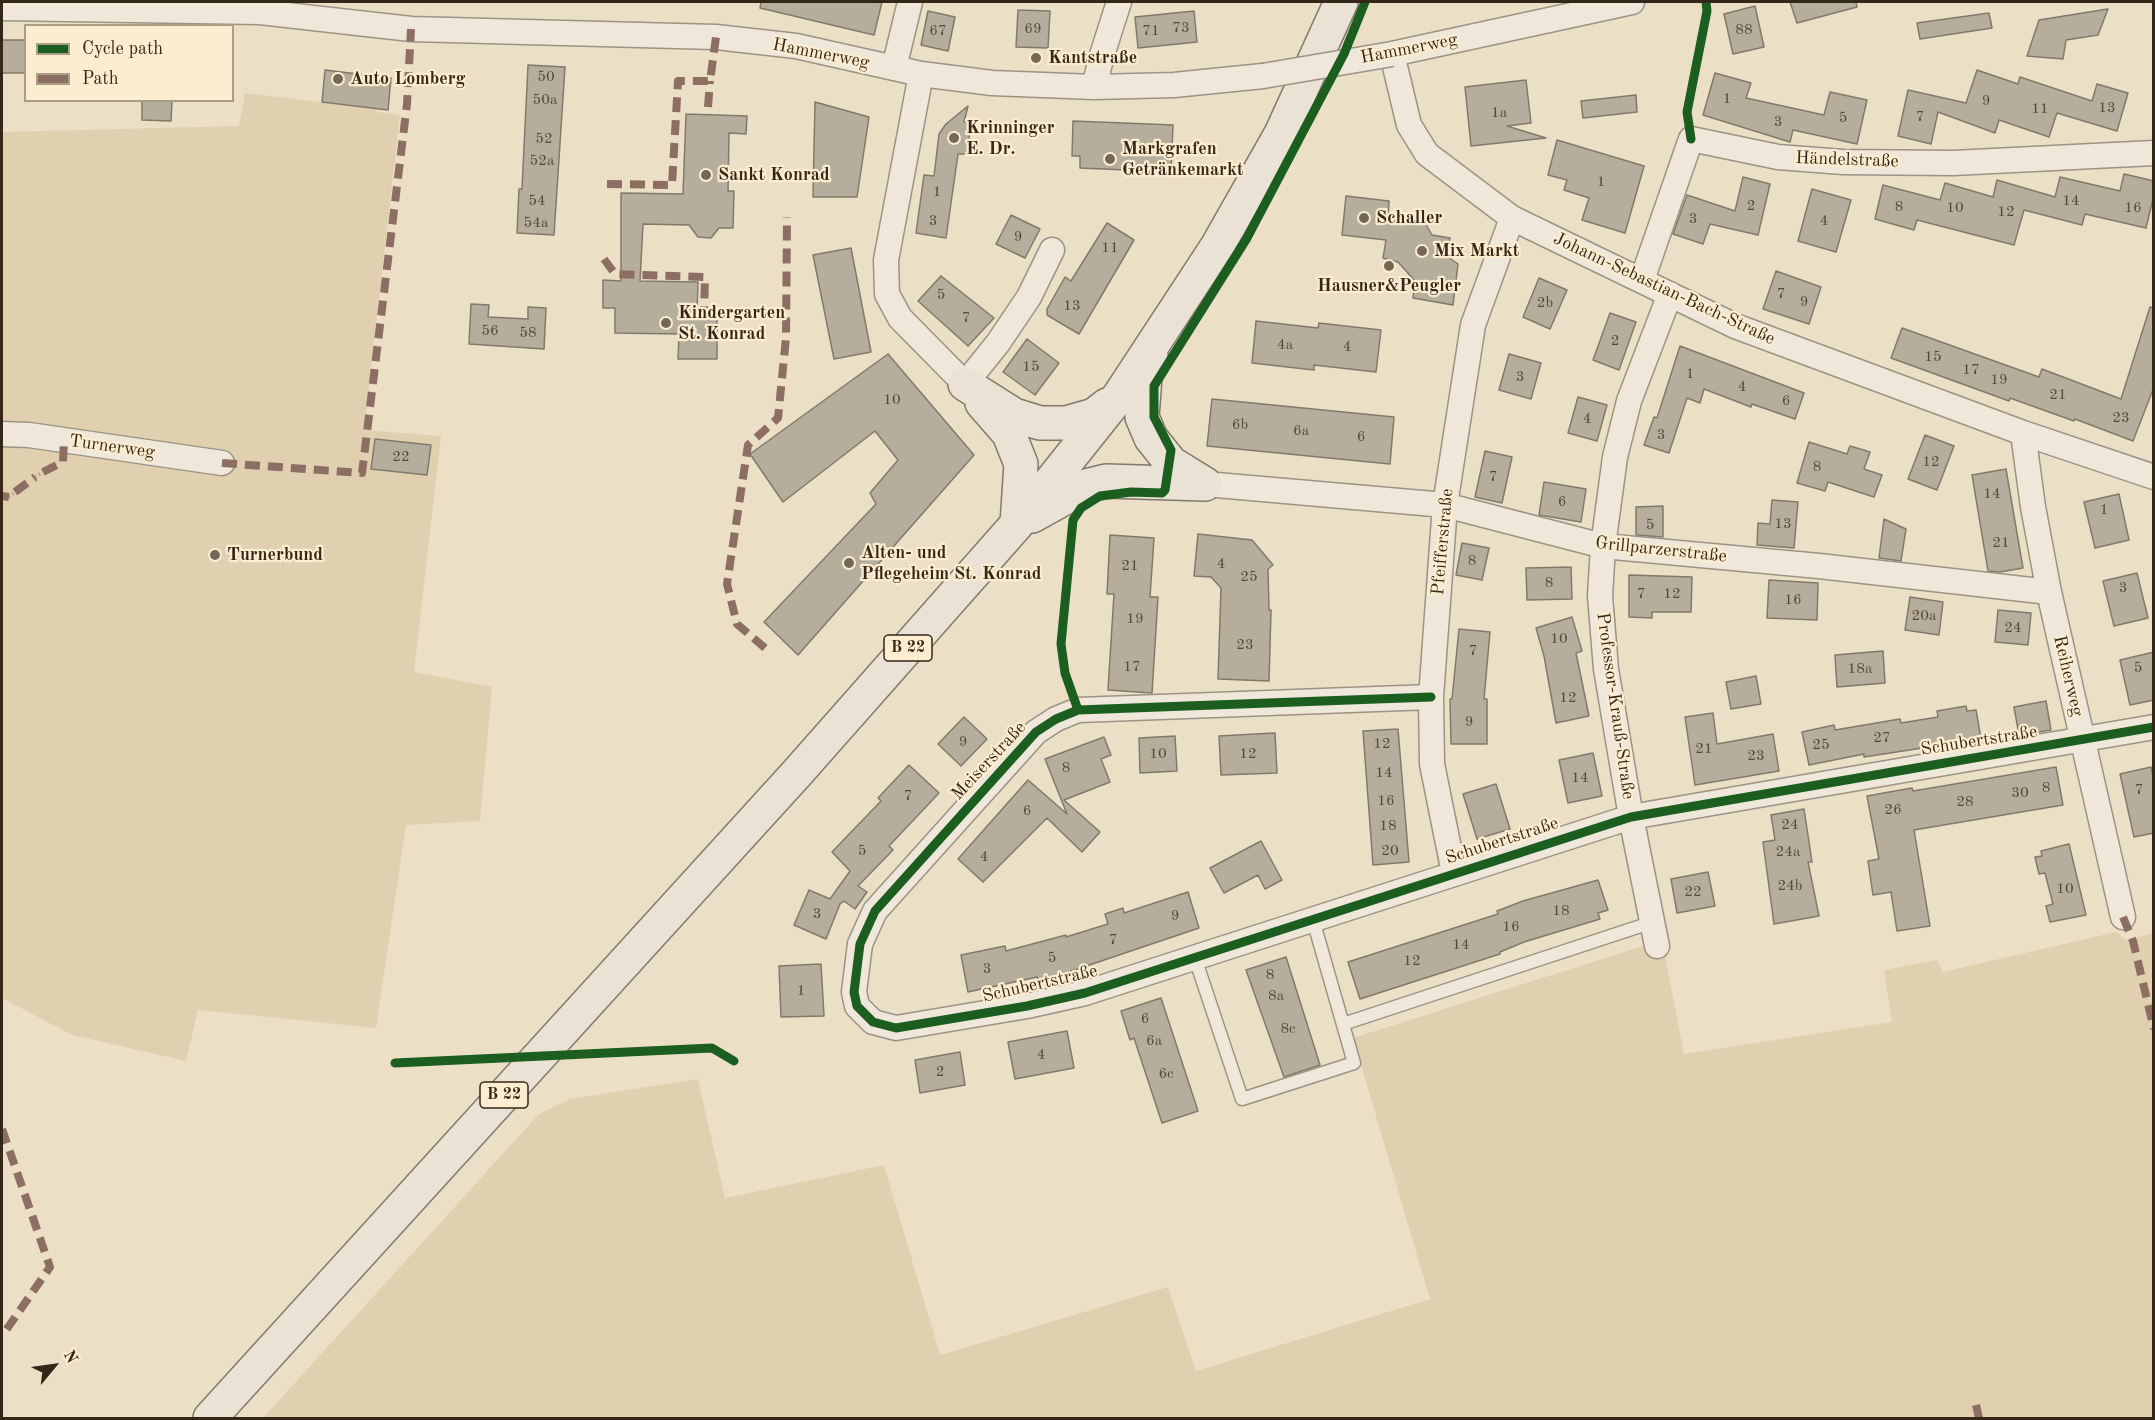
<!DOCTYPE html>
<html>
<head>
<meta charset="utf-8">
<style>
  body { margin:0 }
  #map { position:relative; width:2155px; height:1420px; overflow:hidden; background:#ebdfc6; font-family:"Old Standard TT",serif }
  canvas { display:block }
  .frame { position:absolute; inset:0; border:3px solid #342618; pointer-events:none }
  .legend { position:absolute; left:24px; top:24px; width:210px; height:78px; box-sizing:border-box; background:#fcedd0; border:2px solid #ac9d86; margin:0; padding:8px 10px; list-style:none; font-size:18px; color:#342618 }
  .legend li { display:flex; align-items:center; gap:12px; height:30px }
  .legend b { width:30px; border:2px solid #ac9d86 }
  .north { position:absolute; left:24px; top:1336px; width:60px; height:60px; -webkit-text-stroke:4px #fcedd0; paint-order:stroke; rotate:61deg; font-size:16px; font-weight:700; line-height:24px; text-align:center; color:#342618 }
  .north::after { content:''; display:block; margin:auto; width:21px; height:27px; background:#342618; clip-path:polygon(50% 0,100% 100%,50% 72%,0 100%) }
</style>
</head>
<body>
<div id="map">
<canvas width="2155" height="1420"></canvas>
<div class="frame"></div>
<ul class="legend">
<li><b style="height:8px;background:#1b5e20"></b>Cycle path</li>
<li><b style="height:8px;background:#8d6e63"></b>Path</li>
</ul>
<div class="north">N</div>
</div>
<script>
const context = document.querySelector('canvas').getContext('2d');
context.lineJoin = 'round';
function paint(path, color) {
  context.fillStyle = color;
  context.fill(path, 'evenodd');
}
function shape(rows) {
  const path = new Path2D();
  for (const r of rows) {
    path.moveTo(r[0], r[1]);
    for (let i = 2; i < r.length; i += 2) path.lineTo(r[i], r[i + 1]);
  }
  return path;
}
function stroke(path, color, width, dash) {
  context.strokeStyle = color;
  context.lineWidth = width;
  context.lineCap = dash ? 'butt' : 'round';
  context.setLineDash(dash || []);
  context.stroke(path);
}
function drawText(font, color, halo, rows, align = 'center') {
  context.font = font + ' "Old Standard TT",serif';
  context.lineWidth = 4.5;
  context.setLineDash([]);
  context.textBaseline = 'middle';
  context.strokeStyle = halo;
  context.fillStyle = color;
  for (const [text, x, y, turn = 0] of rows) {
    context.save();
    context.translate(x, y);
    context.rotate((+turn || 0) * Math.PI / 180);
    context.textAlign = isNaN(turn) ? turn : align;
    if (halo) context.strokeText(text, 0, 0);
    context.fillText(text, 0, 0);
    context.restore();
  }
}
paint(shape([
  [245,93,376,109,377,112,400,115,364,430,441,436,414,672,492,687,480,821,406,825,376,1028,198,1010,186,1061,72,1035,2,998,2,132,239,126],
  [2116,932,2126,940,2153,933,2153,1418,263,1418,539,1114,570,1099,698,1079,725,1198,884,1165,940,1355,1168,1287,1196,1371,1430,1299,1353,1038,1662,940,1684,1054,1892,1022,1884,970,1937,960,1943,972]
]), '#e1d0af');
const building = shape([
  [761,2,882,2,874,35,760,8,761,2],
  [1790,2,1856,2,1857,7,1797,23,1790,2],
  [1755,6,1764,47,1733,54,1724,14,1755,6],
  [2108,9,2098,35,2066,40,2063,59,2027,56,2039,20,2108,9],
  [1018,10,1050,11,1048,48,1016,47,1018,10],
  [928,11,955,17,948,51,921,45,928,11],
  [1194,11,1197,42,1138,48,1135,17,1194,11],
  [1989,13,1992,28,1920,39,1917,23,1989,13],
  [2,40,26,40,26,73,2,73,2,40],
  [528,65,565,67,554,235,517,233,519,189,522,189,528,65],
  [325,70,391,78,388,110,322,102,325,70],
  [1977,70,2018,84,2020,77,2092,101,2097,84,2128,93,2117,131,2057,113,2049,137,1999,120,1995,133,1938,112,1931,144,1898,136,1908,90,1966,103,1977,70],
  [1715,73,1751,83,1746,98,1824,115,1830,92,1867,100,1857,144,1793,130,1790,142,1703,115,1715,73],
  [1526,80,1531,123,1507,126,1546,138,1471,146,1465,87,1526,80],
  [1636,95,1637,112,1583,118,1581,101,1636,95],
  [142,100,172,100,171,121,142,120,142,100],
  [815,102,869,117,857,197,813,197,815,102],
  [968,106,964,122,971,123,967,154,958,154,946,238,916,233,924,175,934,176,939,134,946,124,968,106],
  [686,114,747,116,746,134,729,133,728,191,734,191,733,228,719,228,711,238,698,237,689,225,643,224,640,281,698,282,697,313,717,313,717,359,678,359,679,334,615,333,615,308,603,308,603,280,621,281,621,193,683,194,686,114],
  [1073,121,1173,125,1171,172,1080,168,1080,156,1072,156,1073,121],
  [1557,140,1644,166,1625,233,1582,220,1589,198,1564,190,1567,180,1548,175,1557,140],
  [2124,174,2154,181,2154,195,2146,228,2085,214,2082,225,2024,210,2014,245,1917,220,1914,230,1875,219,1883,185,1940,200,1945,183,1993,197,1997,180,2055,197,2060,177,2120,191,2124,174],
  [1743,177,1770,184,1758,235,1710,224,1703,244,1673,234,1687,195,1735,211,1743,177],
  [1812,189,1851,200,1836,252,1798,241,1812,189],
  [1346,196,1389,201,1388,219,1424,221,1432,235,1450,238,1448,257,1458,264,1453,305,1413,298,1415,281,1398,262,1383,258,1386,240,1342,235,1346,196],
  [1011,215,1040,229,1025,258,996,244,1011,215],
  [1107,223,1134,240,1079,334,1047,315,1047,309,1065,277,1071,281,1107,223],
  [851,248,871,352,834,359,813,255,851,248],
  [1776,271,1821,287,1809,324,1763,309,1776,271],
  [941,276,994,318,968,346,918,301,941,276],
  [1539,278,1567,290,1550,329,1523,317,1539,278],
  [471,304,489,305,488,317,528,319,528,307,546,308,544,349,469,344,471,304],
  [2150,307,2154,308,2154,387,2133,441,2075,419,2074,421,2010,398,2009,401,1891,358,1902,328,2039,377,2042,369,2121,399,2150,307],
  [1610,313,1636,322,1619,370,1593,360,1610,313],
  [1256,321,1318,328,1319,323,1381,330,1376,372,1314,365,1314,370,1252,363,1256,321],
  [1027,339,1059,363,1035,395,1003,372,1027,339],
  [1680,346,1804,393,1795,419,1752,404,1751,407,1704,389,1700,403,1687,398,1669,453,1644,445,1654,417,1657,418,1680,346],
  [888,354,974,455,798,655,764,622,876,504,870,493,898,460,875,431,783,502,750,454,888,354],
  [1509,354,1541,363,1531,399,1499,390,1509,354],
  [1578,397,1607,405,1597,441,1568,433,1578,397],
  [1212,399,1394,417,1390,464,1207,446,1212,399],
  [1925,435,1954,446,1937,490,1908,479,1925,435],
  [375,439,431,445,427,475,371,469,375,439],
  [1809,442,1847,454,1850,446,1870,452,1864,469,1882,475,1874,497,1828,482,1825,491,1797,483,1809,442],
  [1485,451,1512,457,1502,503,1475,497,1485,451],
  [2006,469,2023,568,2000,572,1988,571,1972,475,2006,469],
  [1544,482,1586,489,1581,522,1539,515,1544,482],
  [2119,494,2129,540,2095,548,2084,502,2119,494],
  [1772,500,1798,502,1794,548,1757,545,1758,523,1770,524,1772,500],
  [1663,506,1663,537,1636,535,1636,507,1663,506],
  [1884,519,1906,529,1901,561,1879,558,1884,519],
  [1198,534,1252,540,1273,565,1268,569,1269,610,1271,610,1269,681,1218,679,1221,588,1211,577,1194,576,1198,534],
  [1110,535,1154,538,1150,597,1158,597,1152,693,1108,690,1114,594,1107,594,1110,535],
  [1462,543,1489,548,1482,580,1456,575,1462,543],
  [1571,567,1572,599,1527,600,1526,568,1571,567],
  [2137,573,2148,618,2114,626,2103,581,2137,573],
  [1629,575,1692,577,1691,612,1652,612,1652,618,1629,617,1629,575],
  [1769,580,1818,583,1817,620,1767,618,1769,580],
  [1910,597,1943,602,1939,635,1905,630,1910,597],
  [1998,610,2031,613,2028,645,1995,642,1998,610],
  [1572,617,1582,651,1576,653,1589,716,1556,723,1544,656,1536,628,1572,617],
  [1459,629,1490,632,1484,699,1487,699,1487,744,1451,744,1450,699,1452,699,1459,629],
  [1883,651,1885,683,1837,687,1835,655,1883,651],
  [2154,652,2154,700,2130,705,2120,660,2154,652],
  [1756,676,1761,704,1731,709,1726,682,1756,676],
  [2046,701,2051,730,2019,735,2014,707,2046,701],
  [1966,706,1967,711,1976,710,1981,739,1864,757,1864,754,1809,765,1802,732,1834,725,1835,730,1900,719,1901,723,1938,717,1937,711,1966,706],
  [1713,713,1717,744,1773,734,1779,771,1695,785,1685,717,1713,713],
  [964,717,987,739,961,766,938,744,964,717],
  [1398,729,1409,862,1373,865,1363,731,1398,729],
  [1275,733,1277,773,1221,775,1219,736,1275,733],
  [1175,736,1177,771,1140,773,1139,738,1175,736],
  [1104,737,1111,755,1101,759,1110,782,1064,800,1100,832,1082,852,1047,818,983,882,958,859,1028,780,1067,814,1045,759,1104,737],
  [1593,753,1602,796,1568,803,1559,760,1593,753],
  [909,765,939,793,889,846,893,850,858,886,867,892,855,909,844,901,840,904,826,939,794,925,809,890,830,899,850,871,832,852,881,801,878,798,909,765],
  [2056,767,2063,805,1914,830,1930,926,1897,931,1891,892,1873,895,1868,861,1879,859,1867,796,1912,788,1913,791,2056,767],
  [2151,767,2154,781,2154,833,2134,837,2120,774,2151,767],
  [1496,784,1510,829,1477,839,1463,794,1496,784],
  [1804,809,1812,862,1808,862,1819,916,1774,924,1763,842,1775,840,1771,815,1804,809],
  [1261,841,1282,880,1265,889,1258,875,1224,893,1210,868,1261,841],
  [2069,844,2086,915,2050,922,2046,906,2053,904,2045,873,2039,874,2035,857,2042,856,2041,851,2069,844],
  [1708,872,1715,906,1677,913,1671,879,1708,872],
  [1598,880,1608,910,1598,913,1600,919,1524,942,1500,952,1500,954,1360,999,1348,962,1498,914,1497,911,1523,901,1598,880],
  [1188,892,1199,928,1039,982,1037,977,968,992,961,955,1005,946,1006,951,1066,935,1066,937,1108,924,1105,914,1123,908,1124,913,1188,892],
  [1286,957,1320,1065,1284,1077,1246,970,1286,957],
  [821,964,824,1016,781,1017,779,966,821,964],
  [1161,998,1198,1111,1162,1123,1134,1038,1130,1040,1121,1011,1161,998],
  [1067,1031,1074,1068,1015,1079,1008,1042,1067,1031],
  [960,1052,965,1085,920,1093,915,1060,960,1052]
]);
paint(building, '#b6ae9d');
stroke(building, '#81796b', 1.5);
const lane = shape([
  [1195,958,1242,1099,1354,1063,1313,920],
  [1343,1024,1653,922]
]);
const street = shape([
  [1632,2,1392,54,1409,125,1427,154,1512,218,1735,326,2023,433,2154,477],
  [2,8,260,12,411,29,716,37,796,46,921,74,992,83,1094,87,1174,85,1263,76],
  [894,68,910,2],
  [921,74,886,260,887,294,900,318,965,384,998,343,1029,297,1052,250],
  [1094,87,1102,55,1119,2],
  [1642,280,1691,139,1778,157,1843,162,1953,163,2154,153],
  [2023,433,2033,507,2049,592,2123,917],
  [2,434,29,435,222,463],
  [1205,484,1445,505,1603,546,1819,566,2049,592],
  [1431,697,1078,710,1056,719,1036,732,875,911,860,944,854,992,857,1006,873,1022,896,1028,1027,1006,1085,993,1631,817,2154,727],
  [1454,873,1432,764,1431,697,1445,505,1473,325,1512,218],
  [1657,946,1631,817,1606,669,1600,596,1603,546,1615,457,1629,401,1670,294]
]);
const primary = shape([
  [1151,356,1145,377,1142,417,1151,438,1171,463,1205,484],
  [965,384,1014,415,1040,423,1066,423,1094,415,1107,405],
  [982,403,1009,434,1021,464,1017,524],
  [1032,516,1086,486,1106,481,1205,484],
  [210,1418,798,772,1017,524,1119,396,1218,245,1281,134,1341,2]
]);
stroke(lane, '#9b9383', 15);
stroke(street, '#9b9383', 27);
stroke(primary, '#81796b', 36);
stroke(shape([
  [35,477,43,472],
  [9,497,15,492]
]), '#aba49a', 4, [1.5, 3]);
stroke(lane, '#eee7da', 12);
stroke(street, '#eee7da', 24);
stroke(primary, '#eae2d4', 33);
const streetBridge = shape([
  [1263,76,1392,54]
]);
stroke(streetBridge, '#9b9383', 27, []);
stroke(streetBridge, '#eee7da', 24);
stroke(shape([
  [708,107,710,81],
  [607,184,672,185,678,81,710,81,716,37],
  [604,259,615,274,705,277,704,313],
  [222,463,362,473,407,104,411,29],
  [43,472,63,462,64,440],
  [15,492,35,477],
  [2,496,9,497],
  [765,648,737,624,727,584,748,445,778,418,786,338,787,217],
  [2123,917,2133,941,2154,1029],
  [2,1129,50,1267,2,1336],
  [1976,1405,1979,1418]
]), '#8d6e63', 8, [15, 8]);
stroke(shape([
  [1691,139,1687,112,1707,11,1706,2],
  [1431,697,1078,710,1056,719,1036,732,875,911,860,944,854,992,857,1006,873,1022,896,1028,1027,1006,1085,993,1631,817,2154,727],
  [1078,710,1065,673,1061,644,1073,520,1081,508,1100,496,1131,492,1162,493,1165,490,1171,450,1154,417,1154,386,1247,238,1344,54,1365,2],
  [395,1063,712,1048,734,1061]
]), '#1b5e20', 9);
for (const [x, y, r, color] of [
  [1036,58,6,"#746755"],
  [338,79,6,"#746755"],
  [954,138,6,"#746755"],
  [1110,159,6,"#746755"],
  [706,175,6,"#746755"],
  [1364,218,6,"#746755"],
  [1422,251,6,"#746755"],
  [1389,266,6,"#746755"],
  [666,323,6,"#746755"],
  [215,555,6,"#746755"],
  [849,563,6,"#746755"]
]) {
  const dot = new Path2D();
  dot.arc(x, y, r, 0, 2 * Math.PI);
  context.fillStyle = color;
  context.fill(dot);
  stroke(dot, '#fcedd0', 2);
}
drawText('15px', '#544839', null, [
  ["73",1181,28],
  ["69",1033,29],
  ["88",1744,30],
  ["67",938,31],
  ["71",1151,31],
  ["50",546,77],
  ["1",1727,99],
  ["50a",545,100],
  ["9",1986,101],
  ["13",2107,108],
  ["11",2040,109],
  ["1a",1499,113],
  ["7",1920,117],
  ["5",1843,118],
  ["3",1778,122],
  ["52",544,139],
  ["52a",542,161],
  ["1",1601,182],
  ["1",937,192],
  ["54",537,201],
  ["14",2071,201],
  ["2",1751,206],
  ["8",1899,207],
  ["10",1955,208],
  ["16",2133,208],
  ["12",2006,212],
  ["3",1693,219],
  ["3",933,221],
  ["4",1824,221],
  ["54a",536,223],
  ["9",1018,237],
  ["11",1110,248],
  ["7",1781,294],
  ["5",941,295],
  ["9",1804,302],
  ["2b",1545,303],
  ["13",1072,306],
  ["7",966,318],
  ["56",490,331],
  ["58",528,333],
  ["2",1615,341],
  ["4a",1285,345],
  ["4",1347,347],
  ["15",1933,357],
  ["15",1031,367],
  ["17",1971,370],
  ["1",1690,374],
  ["3",1520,377],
  ["19",1999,380],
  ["4",1742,387],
  ["21",2058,395],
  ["10",892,400],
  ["6",1786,401],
  ["23",2121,418],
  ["4",1587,419],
  ["6b",1240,425],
  ["6a",1301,431],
  ["3",1661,435],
  ["6",1361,437],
  ["22",401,457],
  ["12",1931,462],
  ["8",1817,467],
  ["7",1493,477],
  ["14",1992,494],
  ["6",1562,502],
  ["1",2104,510],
  ["13",1783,524],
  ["5",1650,525],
  ["21",2001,543],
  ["8",1472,561],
  ["4",1221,564],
  ["21",1130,566],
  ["25",1249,577],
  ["8",1549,583],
  ["3",2123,588],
  ["7",1641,594],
  ["12",1672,594],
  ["16",1793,600],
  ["20a",1924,616],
  ["19",1135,619],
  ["24",2013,628],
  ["10",1559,639],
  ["23",1245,645],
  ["7",1473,651],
  ["17",1132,667],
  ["5",2138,668],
  ["18a",1860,669],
  ["12",1568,698],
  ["9",1469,722],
  ["27",1882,738],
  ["9",963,742],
  ["12",1382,744],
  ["25",1821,745],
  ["21",1704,749],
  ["10",1158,754],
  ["12",1248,754],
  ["23",1756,756],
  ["8",1066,768],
  ["14",1384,773],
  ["14",1580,778],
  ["8",2046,788],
  ["7",2139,790],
  ["30",2020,793],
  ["7",908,796],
  ["16",1386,801],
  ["28",1965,802],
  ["26",1893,810],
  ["6",1027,811],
  ["24",1790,825],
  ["18",1388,826],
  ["5",862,851],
  ["20",1390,851],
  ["24a",1788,852],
  ["4",984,857],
  ["24b",1790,886],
  ["10",2065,889],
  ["22",1693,892],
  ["18",1561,911],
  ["3",817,914],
  ["9",1175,916],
  ["16",1511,927],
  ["7",1113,940],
  ["14",1461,945],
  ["5",1052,958],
  ["12",1412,961],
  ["3",987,969],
  ["8",1270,975],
  ["1",801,991],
  ["8a",1276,996],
  ["6",1145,1019],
  ["8c",1288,1029],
  ["6a",1154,1041],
  ["4",1041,1055],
  ["2",940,1072],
  ["6c",1166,1074]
]);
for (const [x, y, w] of [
  [908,648,48],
  [504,1095,48]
]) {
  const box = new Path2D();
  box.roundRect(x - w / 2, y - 13, w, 26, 4.5);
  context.fillStyle = '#fcedd0';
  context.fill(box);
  stroke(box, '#342618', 1.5);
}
drawText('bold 16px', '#342618', null, [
  ["B 22",908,648],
  ["B 22",504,1095]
]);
drawText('18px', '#342618', '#fcedd0', [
  ["Hammerweg",1409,49,-11],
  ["Hammerweg",821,54,11],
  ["Händelstraße",1847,160,2],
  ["Johann-Sebastian-Bach-Straße",1664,289,25],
  ["Turnerweg",112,447,8],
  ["Pfeifferstraße",1443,542,-85],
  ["Grillparzerstraße",1661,550,6],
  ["Reiherweg",2068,676,77],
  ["Professor-Krauß-Straße",1615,706,82],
  ["Schubertstraße",1979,741,-9],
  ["Meiserstraße",989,761,-47],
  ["Schubertstraße",1502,841,-18],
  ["Schubertstraße",1040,984,-13]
]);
drawText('bold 18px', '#342618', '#fcedd0', [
  ["Kantstraße",1048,58],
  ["Auto Lomberg",350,79],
  ["Krinninger",966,128],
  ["E. Dr.",966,149],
  ["Markgrafen",1122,149],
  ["Getränkemarkt",1122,170],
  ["Sankt Konrad",718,175],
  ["Schaller",1376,218],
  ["Mix Markt",1434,251],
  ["Hausner&Peugler",1389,286,"center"],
  ["Kindergarten",678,313],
  ["St. Konrad",678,334],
  ["Alten- und",861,553],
  ["Pflegeheim St. Konrad",861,574],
  ["Turnerbund",227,555]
], 'left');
</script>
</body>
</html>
